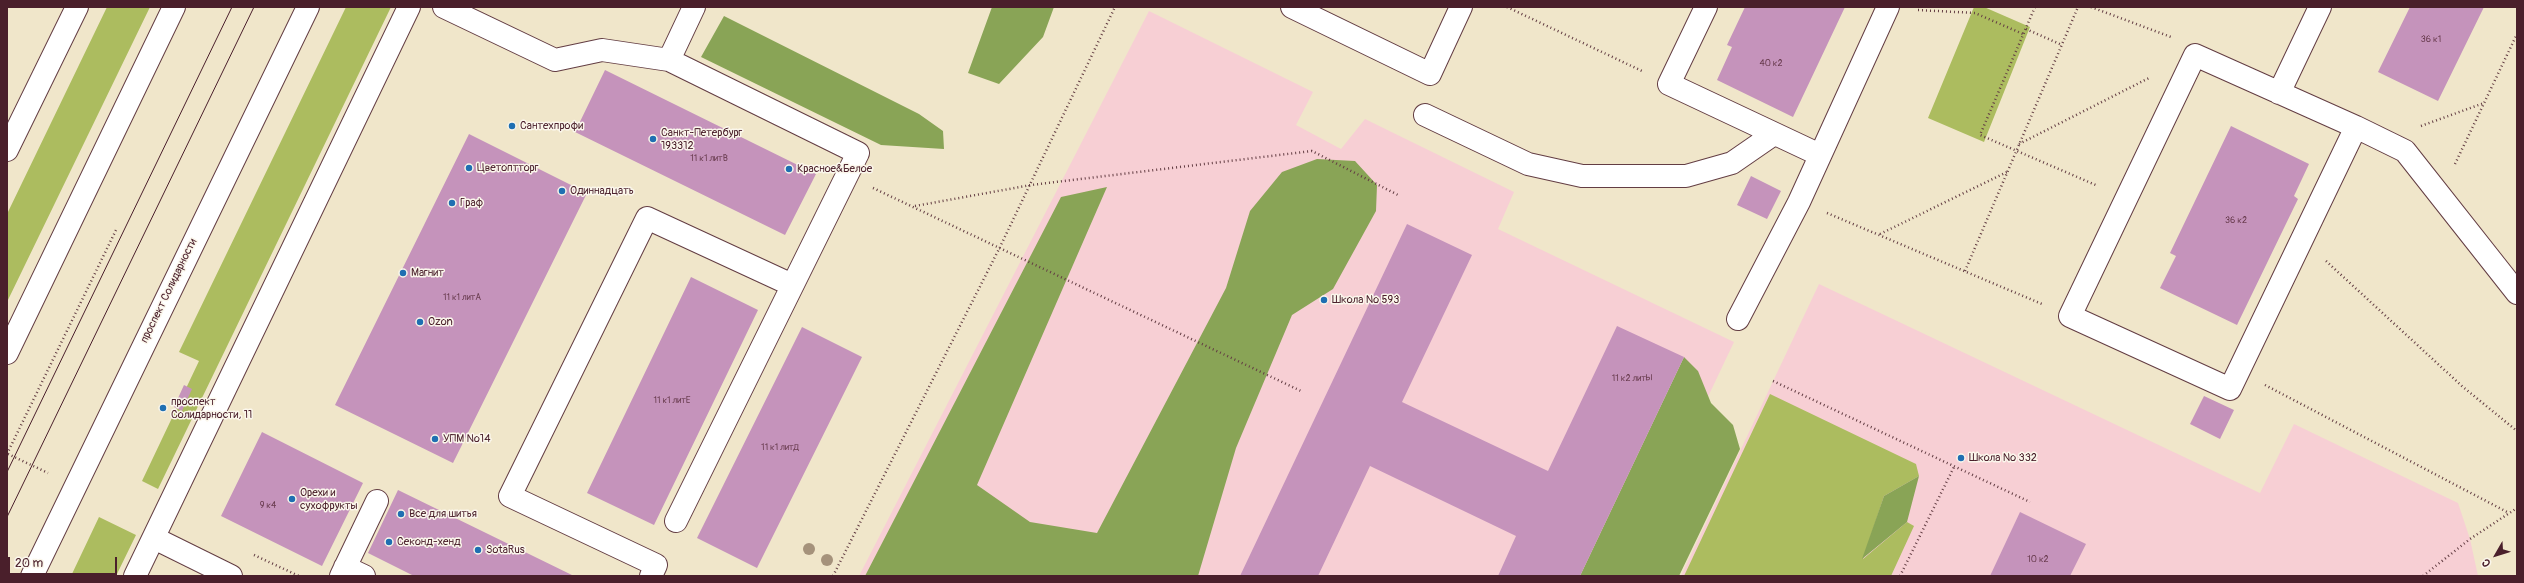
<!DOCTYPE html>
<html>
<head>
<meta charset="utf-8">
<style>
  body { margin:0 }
  #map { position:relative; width:2524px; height:583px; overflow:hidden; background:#f0e6ca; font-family:Pangolin,sans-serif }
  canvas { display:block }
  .frame { position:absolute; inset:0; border:8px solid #4a1f2b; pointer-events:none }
  .north { position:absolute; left:2476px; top:535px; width:40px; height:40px; -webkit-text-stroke:3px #fbf7ec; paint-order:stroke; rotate:231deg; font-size:11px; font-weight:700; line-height:16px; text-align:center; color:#4a1f2b }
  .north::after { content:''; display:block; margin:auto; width:14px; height:18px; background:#4a1f2b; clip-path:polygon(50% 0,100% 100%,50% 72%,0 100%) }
  .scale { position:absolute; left:8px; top:557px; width:109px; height:18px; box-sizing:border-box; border:2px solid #4a1f2b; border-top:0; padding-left:5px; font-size:12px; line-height:14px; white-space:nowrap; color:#4a1f2b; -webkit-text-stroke:3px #fbf7ec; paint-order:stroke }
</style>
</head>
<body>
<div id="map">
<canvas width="2524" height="583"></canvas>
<div class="frame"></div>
<div class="north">С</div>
<div class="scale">20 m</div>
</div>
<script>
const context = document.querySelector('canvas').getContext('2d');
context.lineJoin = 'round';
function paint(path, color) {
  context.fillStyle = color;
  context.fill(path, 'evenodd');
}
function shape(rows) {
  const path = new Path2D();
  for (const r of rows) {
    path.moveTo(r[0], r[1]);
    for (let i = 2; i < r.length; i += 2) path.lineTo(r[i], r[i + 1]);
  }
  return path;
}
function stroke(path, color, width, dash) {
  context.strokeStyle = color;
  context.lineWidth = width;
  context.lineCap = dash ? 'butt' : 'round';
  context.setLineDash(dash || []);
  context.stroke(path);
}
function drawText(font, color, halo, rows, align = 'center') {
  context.font = font + ' Pangolin,sans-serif';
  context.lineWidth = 3;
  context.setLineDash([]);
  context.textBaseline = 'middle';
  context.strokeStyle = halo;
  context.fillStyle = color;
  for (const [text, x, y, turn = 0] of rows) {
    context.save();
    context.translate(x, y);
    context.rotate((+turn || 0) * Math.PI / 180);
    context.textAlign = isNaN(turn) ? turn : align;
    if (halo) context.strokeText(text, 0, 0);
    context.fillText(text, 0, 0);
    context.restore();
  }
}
paint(shape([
  [1149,11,1313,92,1296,125,1341,149,1365,119,1514,192,1498,229,1734,342,1623,576,859,576],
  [1819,284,2260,493,2294,424,2458,503,2470,539,2478,576,1681,576]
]), '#f7cfd4');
paint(shape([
  [107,7,150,7,7,302,7,214],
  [346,7,391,7,158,489,142,481,199,361,179,352],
  [1974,7,1984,7,2030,27,1984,142,1928,118],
  [1770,394,1916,464,1919,476,1884,496,1863,559,1907,522,1914,526,1891,576,1684,576],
  [99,517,136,535,116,576,71,576]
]), '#acbc5f');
paint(shape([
  [992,7,1054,7,1043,37,999,84,968,73],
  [724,16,919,114,943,131,944,149,881,145,701,57],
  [1317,159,1355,161,1377,185,1376,211,1333,289,1292,315,1236,448,1198,576,865,576,1061,197,1107,187,977,485,1030,522,1097,533,1226,288,1250,211,1282,172],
  [1684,357,1698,371,1711,403,1733,425,1740,449,1679,576,1580,576],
  [1919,476,1907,522,1862,559,1884,496]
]), '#89a456');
paint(shape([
  [1745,7,1845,7,1793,117,1717,80,1732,47,1727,45],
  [2410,7,2484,7,2438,101,2378,72],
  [605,70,816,174,785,235,575,132],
  [2231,126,2309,164,2294,196,2298,199,2237,325,2160,288,2176,256,2170,253],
  [469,134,587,193,453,463,335,405],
  [1751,176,1781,191,1767,219,1737,205],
  [1407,224,1472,255,1402,402,1548,471,1617,326,1684,357,1580,576,1498,576,1516,536,1370,466,1318,576,1240,576],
  [691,277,758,310,654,525,587,493],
  [802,327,862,357,757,568,697,538],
  [184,385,192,389,182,411,174,407],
  [2204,396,2234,410,2220,439,2190,424],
  [262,432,363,483,322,566,221,516],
  [398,490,574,576,414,576,368,553],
  [2020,512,2086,544,2070,576,1990,576]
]), '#c593bb');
const minor = shape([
  [444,7,555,60,602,50,669,60,858,153,676,521],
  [1292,7,1430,74,1461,7],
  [1706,7,1669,84,1820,155],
  [669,60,694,7],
  [2279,93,2320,7],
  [1425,115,1528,164,1582,176,1686,176,1732,163,1774,134],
  [2356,127,2230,389,2070,316,2195,55,2356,127,2405,151,2517,293],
  [7,150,77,7],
  [1738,319,1799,202,1888,7],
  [154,538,231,576],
  [345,567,364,576],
  [135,576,409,7],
  [341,576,377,501],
  [651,576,656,565,510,496,647,218,792,285]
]);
const major = shape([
  [7,353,174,7],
  [32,576,308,7]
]);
stroke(minor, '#633d43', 24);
stroke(major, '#633d43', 24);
stroke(shape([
  [1507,7,1642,71],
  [2035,7,1980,135,2098,186],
  [2091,7,2171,37],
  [1918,10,1975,13,2023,34],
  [2026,29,2062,45],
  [2421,126,2484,103],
  [2019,144,2149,78],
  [2455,164,2517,34],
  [873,188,1301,391],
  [915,206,1031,185,1312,151,1398,195],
  [1827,213,2042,304],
  [1880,234,2007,172],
  [2326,261,2463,387,2517,431],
  [1965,271,2078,7],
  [1773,381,2030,502],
  [2265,385,2509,513],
  [7,454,117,228],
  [8,454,48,473],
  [254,555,299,576],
  [833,576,1000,247,1115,7],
  [1900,576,1954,467],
  [2423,576,2470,539,2517,508]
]), '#633d43', 2.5, [1, 3]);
stroke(minor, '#fff', 22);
stroke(major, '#fff', 22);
stroke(shape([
  [7,472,232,7],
  [7,517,254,7]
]), '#4a1f2b', 1);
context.fillStyle = '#a5927b';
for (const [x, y] of [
  [809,549],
  [827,560]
]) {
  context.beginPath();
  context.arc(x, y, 6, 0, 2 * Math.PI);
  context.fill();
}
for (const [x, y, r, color] of [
  [512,126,4,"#1f6fb2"],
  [653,139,4,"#1f6fb2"],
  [469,168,4,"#1f6fb2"],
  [789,169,4,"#1f6fb2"],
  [562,191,4,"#1f6fb2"],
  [452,203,4,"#1f6fb2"],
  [403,273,4,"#1f6fb2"],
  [1324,300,4,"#1f6fb2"],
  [420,322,4,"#1f6fb2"],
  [163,408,4,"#1f6fb2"],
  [435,439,4,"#1f6fb2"],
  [1961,458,4,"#1f6fb2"],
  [292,499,4,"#1f6fb2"],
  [401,514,4,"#1f6fb2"],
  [389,542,4,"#1f6fb2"],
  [478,550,4,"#1f6fb2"]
]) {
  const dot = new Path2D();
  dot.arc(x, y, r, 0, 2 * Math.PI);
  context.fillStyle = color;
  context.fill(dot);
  stroke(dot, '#fbf7ec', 1.5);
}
drawText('9px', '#693c4f', null, [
  ["36 к1",2431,40],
  ["40 к2",1771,64],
  ["11 к1 литВ",709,159],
  ["36 к2",2236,221],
  ["11 к1 литА",462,298],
  ["11 к2 литЫ",1632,379],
  ["11 к1 литЕ",672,401],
  ["11 к1 литД",780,448],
  ["9 к4",268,506],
  ["10 к2",2038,560]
]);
drawText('11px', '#4a1f2b', '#fbf7ec', [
  ["Сантехпрофи",520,126],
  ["Санкт-Петербург",661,133],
  ["193312",661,146],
  ["Цветоптторг",477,168],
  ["Красное&Белое",797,169],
  ["Одиннадцать",570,191],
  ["Граф",460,203],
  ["Магнит",411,273],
  ["Школа № 593",1332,300],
  ["Ozon",428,322],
  ["проспект",171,402],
  ["Солидарности, 11",171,415],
  ["УПМ №14",443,439],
  ["Школа № 332",1969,458],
  ["Орехи и",300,493],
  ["сухофрукты",300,506],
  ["Все для шитья",409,514],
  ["Секонд-хенд",397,542],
  ["SotaRus",486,550]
], 'left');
drawText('11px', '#4a1f2b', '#fbf7ec', [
  ["проспект Солидарности",169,291,-64]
]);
</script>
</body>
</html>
